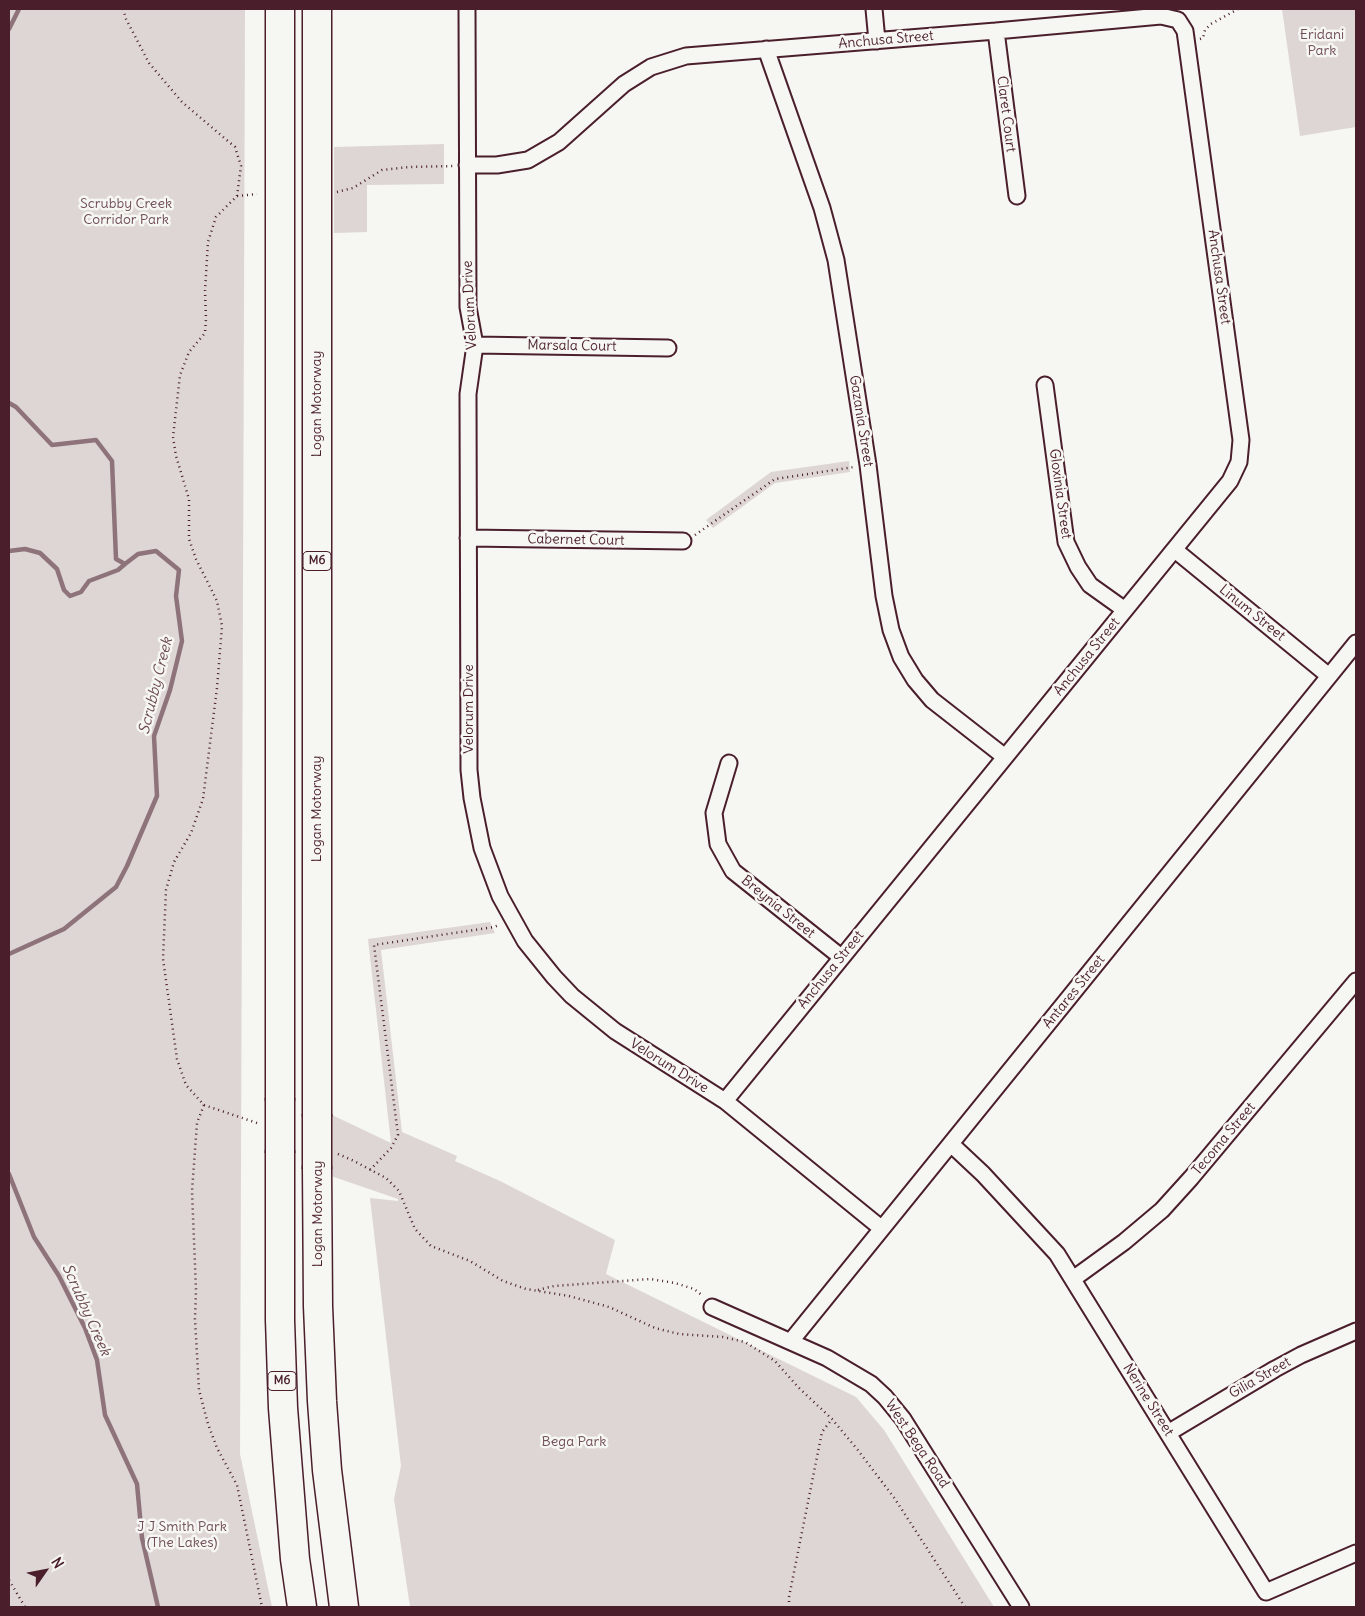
<!DOCTYPE html>
<html>
<head>
<meta charset="utf-8">
<style>
  body { margin:0 }
  #map { position:relative; width:1365px; height:1616px; overflow:hidden; background:#f6f6f2; font-family:Delius,sans-serif }
  canvas { display:block }
  .frame { position:absolute; inset:0; border:10px solid #4a1f2b; pointer-events:none }
  .north { position:absolute; left:20px; top:1546px; width:50px; height:50px; -webkit-text-stroke:4px #f6f6f2; paint-order:stroke; rotate:57deg; font-size:14px; font-weight:700; line-height:20px; text-align:center; color:#4a1f2b }
  .north::after { content:''; display:block; margin:auto; width:18px; height:22px; background:#4a1f2b; clip-path:polygon(50% 0,100% 100%,50% 72%,0 100%) }
</style>
</head>
<body>
<div id="map">
<canvas width="1365" height="1616"></canvas>
<div class="frame"></div>
<div class="north">N</div>
</div>
<script>
const context = document.querySelector('canvas').getContext('2d');
context.lineJoin = 'round';
function paint(path, color) {
  context.fillStyle = color;
  context.fill(path, 'evenodd');
}
function shape(rows) {
  const path = new Path2D();
  for (const r of rows) {
    path.moveTo(r[0], r[1]);
    for (let i = 2; i < r.length; i += 2) path.lineTo(r[i], r[i + 1]);
  }
  return path;
}
function stroke(path, color, width, dash) {
  context.strokeStyle = color;
  context.lineWidth = width;
  context.lineCap = dash ? 'butt' : 'round';
  context.setLineDash(dash || []);
  context.stroke(path);
}
function drawText(font, color, halo, rows, align = 'center') {
  context.font = font + ' Delius,sans-serif';
  context.lineWidth = 5;
  context.setLineDash([]);
  context.textBaseline = 'middle';
  context.strokeStyle = halo;
  context.fillStyle = color;
  for (const [text, x, y, turn = 0] of rows) {
    context.save();
    context.translate(x, y);
    context.rotate((+turn || 0) * Math.PI / 180);
    context.textAlign = isNaN(turn) ? turn : align;
    if (halo) context.strokeText(text, 0, 0);
    context.fillText(text, 0, 0);
    context.restore();
  }
}
paint(shape([
  [9,9,245,9,240,1454,272,1607,9,1607],
  [1282,9,1356,9,1356,127,1300,136],
  [444,144,444,184,367,185,367,232,334,233,334,147],
  [849,461,850,472,775,483,713,528,706,520,771,472],
  [490,922,495,933,381,950,402,1132,457,1156,455,1161,500,1181,615,1240,606,1274,856,1397,884,1430,994,1607,410,1607,394,1499,401,1466,370,1198,398,1201,398,1199,331,1176,332,1115,391,1143,368,939]
]), '#ddd6d5');
stroke(shape([
  [9,29,19,9],
  [9,403,16,407,52,445,96,440,112,461,116,559,125,564,138,554,156,551,179,570,176,596,182,641,170,690,154,736,157,796,127,866,116,887,64,929,9,954],
  [9,551,25,549,40,553,57,569,64,590,70,596,81,592,89,581,118,570,125,564],
  [9,1174,34,1237,59,1276,85,1328,97,1360,105,1415,137,1484,142,1538,158,1607]
]), '#8e747a', 4.5);
const minor = shape([
  [467,9,468,307,475,345,468,394,469,770,472,798,482,848,500,896,525,941,554,977,572,996,615,1031,725,1101,881,1228],
  [874,9,877,41],
  [996,31,1017,196],
  [766,49,822,208,836,260,868,465,884,596,891,630,901,657,915,680,932,700,1005,757],
  [467,165,497,165,528,160,559,142,624,84,651,67,686,56,996,31,1161,16,1178,20,1185,31,1241,440,1239,462,1230,481,725,1101],
  [475,345,668,348],
  [1045,385,1066,542,1078,567,1090,585,1125,610],
  [468,538,683,541],
  [1175,550,1329,676],
  [729,763,714,813,718,844,733,871,841,957],
  [951,1144,983,1174,1057,1254,1266,1592,1356,1553],
  [1073,1279,1124,1242,1162,1210,1191,1178,1356,981],
  [712,1307,827,1358,871,1384,885,1397,903,1419,1021,1607],
  [791,1341,1356,643],
  [1168,1433,1275,1369,1301,1355,1356,1331]
]);
const motorway = shape([
  [280,9,280,1098],
  [317,9,317,1114],
  [280,1153,280,1320,283,1408,295,1559,302,1607],
  [317,1169,318,1306,322,1401,327,1470,344,1607]
]);
stroke(minor, '#4a1f2b', 19);
stroke(motorway, '#4a1f2b', 31);
stroke(shape([
  [123,9,126,19,149,63,182,102,235,147,241,166,237,196,216,217,208,242,205,291,206,319,205,333,189,352,180,375,173,437,176,456,189,499,189,539,196,559,217,601,222,626,217,688,203,799,191,833,174,862,166,890,163,959,177,1059,186,1085,204,1105,260,1124],
  [1200,39,1203,38,1205,30,1211,24,1238,9],
  [337,192,353,188,382,170,409,167,453,166],
  [237,196,257,194],
  [695,535,775,479,854,467],
  [204,1105,197,1123,192,1191,196,1290,195,1319,199,1390,208,1424,217,1448,237,1485,262,1607],
  [338,1154,354,1161,386,1178,399,1191,415,1229,431,1246,470,1261,503,1281,526,1289,569,1296,609,1307,655,1328,679,1334,723,1337,745,1342,775,1361,798,1387,832,1419,857,1449,895,1499,965,1607],
  [370,1170,391,1148,398,1135,374,945,494,927,499,925],
  [538,1290,554,1286,650,1279,675,1283,694,1289,703,1296],
  [9,1580,25,1607],
  [789,1607,789,1597,822,1432,832,1419]
]), '#4a1f2b', 2.5, [1, 4]);
stroke(minor, '#f6f6f2', 15);
stroke(motorway, '#f6f6f2', 28);
const motorwayBridge = shape([
  [280,1098,280,1153],
  [317,1169,317,1114]
]);
stroke(motorwayBridge, '#4a1f2b', 31, []);
stroke(motorwayBridge, '#f6f6f2', 28);
for (const [x, y, w] of [
  [317,561,28],
  [282,1381,28]
]) {
  const box = new Path2D();
  box.roundRect(x - w / 2, y - 9.5, w, 19, 4);
  context.fillStyle = '#f6f6f2';
  context.fill(box);
  stroke(box, '#4a1f2b', 1);
}
drawText('bold 12px', '#4a1f2b', null, [
  ["M6",317,561],
  ["M6",282,1381]
]);
drawText('14px', '#6f4d56', '#f6f6f2', [
  ["Eridani",1322,35],
  ["Park",1322,51],
  ["Scrubby Creek",126,204],
  ["Corridor Park",126,220],
  ["Bega Park",574,1442],
  ["J J Smith Park",182,1527],
  ["(The Lakes)",182,1543]
]);
drawText('14px', '#4a1f2b', '#f6f6f2', [
  ["Anchusa Street",886,40,-5],
  ["Claret Court",1006,114,83],
  ["Anchusa Street",1219,277,82],
  ["Velorum Drive",470,305,-93],
  ["Marsala Court",572,346,1],
  ["Logan Motorway",317,404,-90],
  ["Gazania Street",861,421,81],
  ["Gloxinia Street",1060,494,82],
  ["Cabernet Court",576,540,1],
  ["Linum Street",1252,613,39],
  ["Anchusa Street",1087,657,-51],
  ["Velorum Drive",469,709,-90],
  ["Logan Motorway",317,809,-90],
  ["Breynia Street",778,907,39],
  ["Anchusa Street",831,970,-51],
  ["Antares Street",1074,992,-51],
  ["Velorum Drive",669,1066,32],
  ["Tecoma Street",1224,1139,-50],
  ["Logan Motorway",318,1214,-90],
  ["Gilia Street",1260,1378,-30],
  ["Nerine Street",1148,1400,58],
  ["West Bega Road",917,1444,56]
]);
drawText('italic 15px', '#6c4a52', '#f6f6f2', [
  ["Scrubby Creek",156,686,-76],
  ["Scrubby Creek",86,1310,66]
]);
</script>
</body>
</html>
